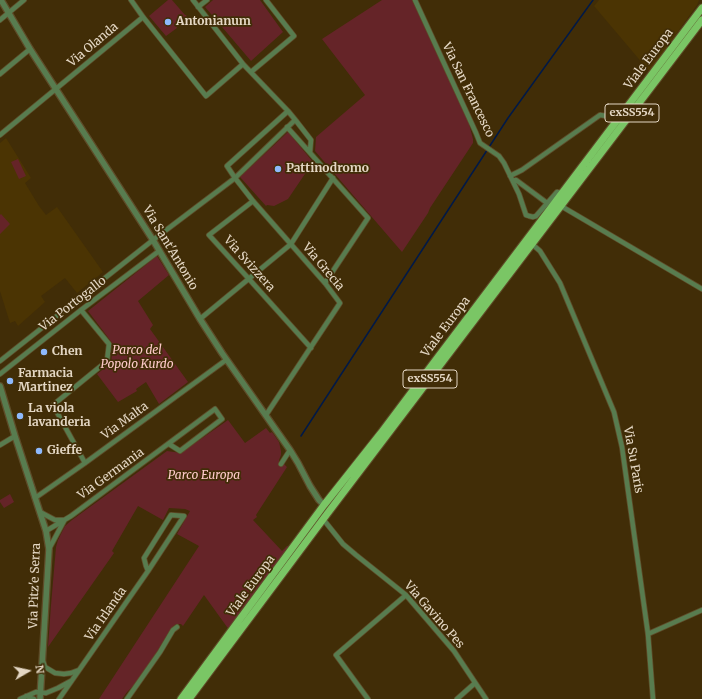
<!DOCTYPE html>
<html>
<head>
<meta charset="utf-8">
<style>
  body { margin:0 }
  #map { position:relative; width:702px; height:699px; overflow:hidden; background:#412d07; font-family:Merriweather,serif }
  canvas { display:block }
  .north { position:absolute; left:8px; top:651px; width:40px; height:40px; -webkit-text-stroke:3px #412d07; paint-order:stroke; rotate:81deg; font-size:11px; font-weight:700; line-height:16px; text-align:center; color:#e4d7c4 }
  .north::after { content:''; display:block; margin:auto; width:14px; height:18px; background:#e4d7c4; clip-path:polygon(50% 0,100% 100%,50% 72%,0 100%) }
</style>
</head>
<body>
<div id="map">
<canvas width="702" height="699"></canvas>
<div class="north">N</div>
</div>
<script>
const context = document.querySelector('canvas').getContext('2d');
context.lineJoin = 'round';
function paint(path, color) {
  context.fillStyle = color;
  context.fill(path, 'evenodd');
}
function shape(rows) {
  const path = new Path2D();
  for (const r of rows) {
    path.moveTo(r[0], r[1]);
    for (let i = 2; i < r.length; i += 2) path.lineTo(r[i], r[i + 1]);
  }
  return path;
}
function stroke(path, color, width, dash) {
  context.strokeStyle = color;
  context.lineWidth = width;
  context.lineCap = dash ? 'butt' : 'round';
  context.setLineDash(dash || []);
  context.stroke(path);
}
function drawText(font, color, halo, rows, align = 'center') {
  context.font = font + ' Merriweather,serif';
  context.lineWidth = 3.5;
  context.setLineDash([]);
  context.textBaseline = 'middle';
  context.strokeStyle = halo;
  context.fillStyle = color;
  for (const [text, x, y, turn = 0] of rows) {
    context.save();
    context.translate(x, y);
    context.rotate((+turn || 0) * Math.PI / 180);
    context.textAlign = isNaN(turn) ? turn : align;
    if (halo) context.strokeText(text, 0, 0);
    context.fillText(text, 0, 0);
    context.restore();
  }
}
paint(shape([
  [599,0,699,0,697,5,662,54,649,71,594,6],
  [6,138,31,178,25,183,39,206,46,215,57,207,103,272,77,293,65,278,41,296,45,302,18,326,15,321,10,323,0,291,0,143]
]), '#4b3403');
paint(shape([
  [168,0,172,0,185,15,186,15,187,17,176,26,177,28,166,36,149,16],
  [213,0,260,0,283,32,251,61,205,7],
  [382,0,412,0,445,66,467,116,473,139,473,143,430,208,428,213,402,252,315,151,316,137,365,95,322,39],
  [288,132,313,162,288,199,274,206,267,205,266,206,240,177],
  [18,159,26,176,19,179,11,162],
  [1,214,10,224,0,234,0,215],
  [157,256,169,275,138,301,153,325,150,329,188,382,159,404,146,382,136,389,137,391,118,402,97,374,111,363,113,344,88,311],
  [228,420,245,443,266,428,270,433,272,432,279,442,281,451,281,455,279,460,279,464,284,464,287,467,256,515,257,517,253,520,282,551,287,546,292,546,230,630,227,627,204,595,183,626,181,624,176,624,172,627,146,670,136,683,127,692,122,699,99,699,199,546,177,534,190,511,185,509,169,508,163,520,138,506,112,551,114,553,48,647,51,605,56,547,58,540,65,526,72,520,167,451,181,453],
  [10,494,14,502,4,508,0,502,0,500]
]), '#652428');
stroke(shape([
  [301,436,508,118,593,0]
]), '#001948', 1.5);
const minor = shape([
  [131,0,143,17,206,96,243,64],
  [193,0,243,64,288,111,297,122,311,140,310,152],
  [415,0,476,133,480,143,499,156,504,163,519,194,526,215,529,216,533,217,536,216,557,192,562,193],
  [198,7,207,0],
  [0,20,24,0],
  [251,72,294,36,266,0],
  [0,74,30,49],
  [287,127,368,218,325,283],
  [0,135,143,17],
  [510,176,522,170,600,115,619,118],
  [513,181,516,180,547,203],
  [253,201,209,235,249,279,311,348],
  [561,206,702,289],
  [532,244,540,251,560,283,614,412,622,447,648,634,653,699],
  [81,310,109,344,107,361,53,405,85,463],
  [200,319,291,244,333,178],
  [0,361,153,240,235,178,295,120],
  [0,374,81,310,159,251],
  [266,415,340,303,325,283,253,201,235,178,227,166,288,111],
  [0,445,15,436],
  [281,464,290,450],
  [35,498,85,463,226,360],
  [40,512,55,520,63,520],
  [323,519,343,544,356,555,406,595,454,651,486,699],
  [46,531,71,516,215,409,222,419,180,451,169,444],
  [49,549,64,521],
  [648,634,702,610],
  [43,661,45,667,55,673,64,674,71,673,79,670],
  [26,696,34,699],
  [20,699,36,692,46,693,58,688,71,681],
  [59,699,148,571,184,516,171,515,144,558,146,566,148,571],
  [127,699,160,652,173,630,177,627],
  [368,699,336,655,406,595],
  [457,699,475,683]
]);
const tertiary = shape([
  [1,0,30,49,153,240,200,319,222,353,290,450,298,463,310,486,319,500,324,505],
  [0,386,15,436,46,531,49,549,40,699]
]);
const primary = shape([
  [181,699,324,505,381,433,438,357,702,8],
  [189,699,327,514,702,20]
]);
stroke(minor, '#5e4c29', 6);
stroke(tertiary, '#5e4c29', 8);
stroke(primary, '#5e4c29', 9);
stroke(minor, '#587c4f', 4.5);
stroke(tertiary, '#587c4f', 5.5);
stroke(primary, '#7ac665', 7);
for (const [x, y, r, color] of [
  [168,22,4,"#8eb9fc"],
  [278,169,4,"#8eb9fc"],
  [44,352,4,"#8eb9fc"],
  [10,381,4,"#8eb9fc"],
  [20,416,4,"#8eb9fc"],
  [39,451,4,"#8eb9fc"]
]) {
  const dot = new Path2D();
  dot.arc(x, y, r, 0, 2 * Math.PI);
  context.fillStyle = color;
  context.fill(dot);
  stroke(dot, '#412d07', 1.5);
}
for (const [x, y, w] of [
  [632,113,54],
  [430,379,54]
]) {
  const box = new Path2D();
  box.roundRect(x - w / 2, y - 9, w, 18, 3);
  context.fillStyle = '#412d07';
  context.fill(box);
  stroke(box, '#e4d7c4', 1);
}
drawText('bold 11px', '#e4d7c4', null, [
  ["exSS554",632,113],
  ["exSS554",430,379]
]);
drawText('bold 12px', '#e4d7c4', '#412d07', [
  ["Antonianum",176,22],
  ["Pattinodromo",286,169],
  ["Chen",52,352],
  ["Farmacia",18,374],
  ["Martinez",18,388],
  ["La viola",28,409],
  ["lavanderia",28,423],
  ["Gieffe",47,451]
], 'left');
drawText('12px', '#e4d7c4', '#412d07', [
  ["Via Olanda",93,45,-40],
  ["Viale Europa",649,59,-53],
  ["Via San Francesco",468,90,64],
  ["Via Sant'Antonio",170,248,59],
  ["Via Svizzera",249,264,48],
  ["Via Grecia",323,267,50],
  ["Via Portogallo",73,304,-38],
  ["Viale Europa",446,327,-53],
  ["Via Malta",125,421,-36],
  ["Via Su Paris",633,460,80],
  ["Via Germania",111,474,-36],
  ["Via Pitz'e Serra",35,586,-88],
  ["Viale Europa",251,586,-54],
  ["Via Irlanda",106,614,-55],
  ["Via Gavino Pes",434,615,49]
]);
drawText('italic 12px', '#fecaca', '#412d07', [
  ["Parco del",137,351],
  ["Popolo Kurdo",137,365],
  ["Parco Europa",204,476]
]);
</script>
</body>
</html>
